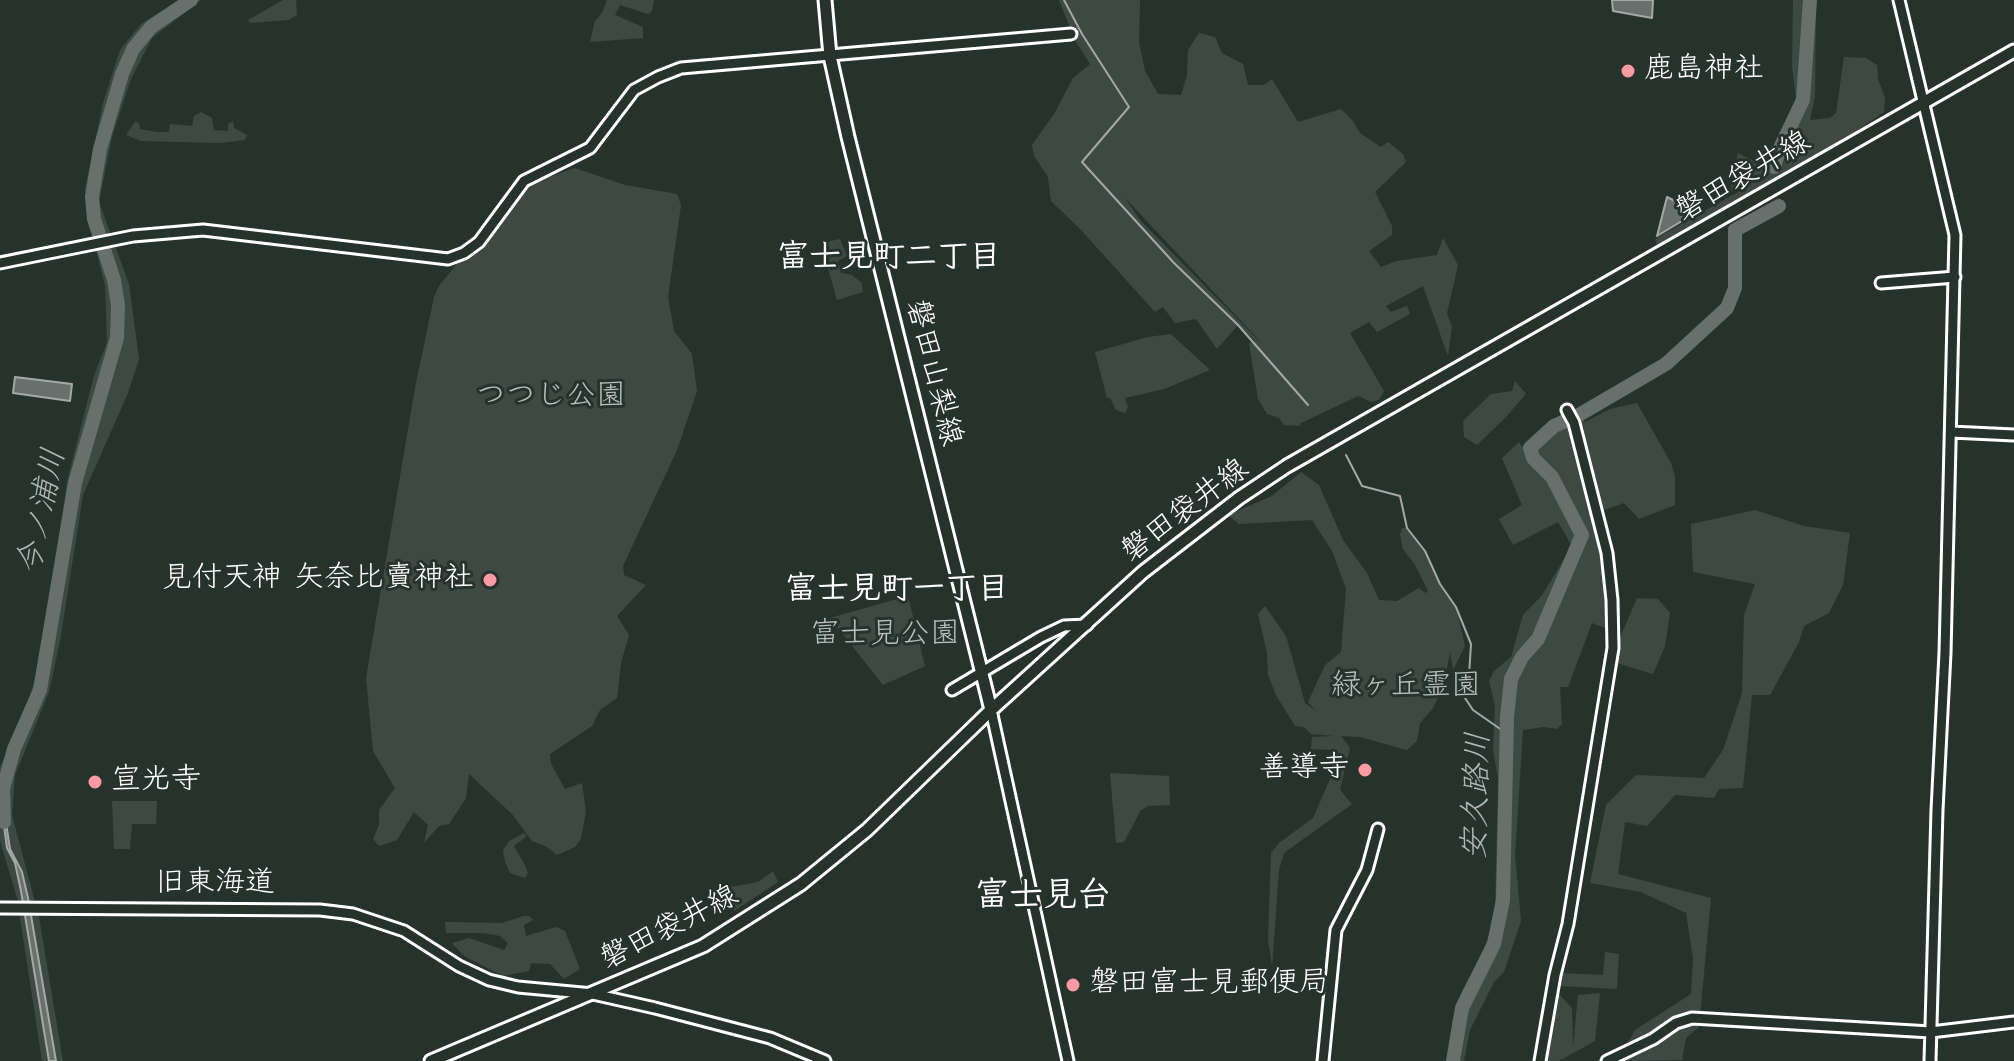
<!DOCTYPE html>
<html>
<head>
<meta charset="utf-8">
<style>
  body { margin:0 }
  canvas { display:block; background:#26332d }
</style>
</head>
<body>
<canvas width="2014" height="1061"></canvas>
<script>
const context = document.querySelector('canvas').getContext('2d');
context.lineJoin = 'round';
function paint(path, color) {
  context.fillStyle = color;
  context.fill(path, 'evenodd');
}
function shape(rows) {
  const path = new Path2D();
  for (const r of rows) {
    path.moveTo(r[0], r[1]);
    for (let i = 2; i < r.length; i += 2) path.lineTo(r[i], r[i + 1]);
  }
  return path;
}
function stroke(path, color, width, dash) {
  context.strokeStyle = color;
  context.lineWidth = width;
  context.lineCap = dash ? 'butt' : 'round';
  context.setLineDash(dash || []);
  context.stroke(path);
}
function drawText(font, color, halo, rows, align = 'center') {
  context.font = font + ' "Architects Daughter","Klee One",sans-serif';
  context.lineWidth = 6;
  context.setLineDash([]);
  context.textBaseline = 'middle';
  context.strokeStyle = halo;
  context.fillStyle = color;
  for (const [text, x, y, turn = 0] of rows) {
    context.save();
    context.translate(x, y);
    context.rotate((+turn || 0) * Math.PI / 180);
    context.textAlign = isNaN(turn) ? turn : align;
    if (halo) context.strokeText(text, 0, 0);
    context.fillText(text, 0, 0);
    context.restore();
  }
}
paint(shape([
  [178,0,201,0,152,38,131,79,112,137,99,202,129,284,139,359,128,393,83,495,60,641,49,692,15,775,12,815,39,917,63,1061,42,1061,17,898,0,841,0,767,24,715,39,666,68,477,94,376,107,342,105,286,90,226,85,189,103,103,120,50,141,24],
  [283,0,296,0,297,15,288,20,250,23,248,20],
  [607,0,654,0,652,11,648,14,620,5,615,15,643,27,643,38,590,42,595,21,602,13],
  [1059,0,1140,0,1139,42,1145,71,1158,94,1181,95,1187,75,1188,50,1199,33,1215,37,1222,53,1243,64,1248,85,1264,85,1272,79,1298,122,1341,109,1353,121,1360,133,1381,147,1388,142,1403,154,1406,162,1375,192,1392,226,1392,235,1369,251,1381,267,1397,261,1437,255,1443,238,1458,265,1447,313,1452,327,1448,356,1423,286,1386,306,1391,312,1407,306,1410,314,1377,332,1369,322,1350,333,1384,391,1379,400,1371,402,1358,396,1299,424,1302,426,1284,425,1279,418,1267,414,1258,399,1249,343,1255,341,1238,325,1217,349,1196,319,1175,323,1163,307,1155,312,1081,230,1051,201,1048,177,1034,156,1032,145,1054,114,1073,78,1090,64,1075,40],
  [1124,197,1260,341,1260,342,1141,221],
  [1793,0,1816,0,1815,96,1810,120,1830,118,1836,113,1844,57,1866,58,1877,65,1878,79,1885,98,1884,112,1749,203,1666,250,1657,246,1655,239,1745,188,1730,192,1738,153,1764,166,1770,159,1796,98,1792,66],
  [201,112,212,118,214,130,228,131,228,124,233,121,234,128,247,135,245,140,220,143,141,141,126,135,135,122,139,123,140,129,157,132,169,132,170,124,192,126,194,116],
  [575,168,625,185,677,194,681,205,668,297,674,331,692,354,697,391,677,450,623,566,624,575,646,585,617,616,629,635,621,663,617,698,600,710,592,726,550,754,551,764,565,789,582,783,586,811,581,839,575,847,557,855,547,847,532,841,512,814,469,774,466,798,449,824,439,826,424,843,428,825,414,812,397,840,379,846,373,839,379,825,379,810,395,788,373,751,366,678,415,388,434,297,439,286,519,187],
  [840,239,847,256,838,261,841,273,852,275,862,283,863,292,837,300,821,243],
  [1171,334,1210,370,1164,389,1125,398,1128,407,1125,413,1116,410,1110,398,1107,398,1095,352,1148,337],
  [1515,381,1526,394,1505,418,1477,445,1464,437,1463,421,1491,394,1512,391],
  [1637,403,1671,463,1675,477,1675,505,1639,519,1624,503,1599,512,1608,599,1605,628,1592,623,1568,687,1560,687,1562,724,1557,729,1543,727,1523,730,1515,855,1521,921,1504,972,1494,982,1470,1030,1464,1061,1451,1061,1452,1021,1462,991,1483,953,1495,914,1498,778,1493,750,1495,706,1489,681,1494,671,1511,657,1523,615,1542,595,1572,546,1558,522,1513,545,1499,519,1522,505,1502,458,1519,442,1548,483,1533,458,1535,443,1560,423,1583,419,1585,422,1610,409],
  [1301,472,1319,485,1343,540,1367,573,1379,600,1397,601,1419,588,1425,593,1428,591,1415,565,1403,549,1400,535,1402,528,1407,528,1425,551,1440,584,1456,607,1465,646,1453,670,1450,652,1444,685,1433,708,1420,723,1417,741,1407,750,1360,737,1341,736,1350,748,1340,790,1352,804,1284,853,1279,870,1272,966,1268,940,1271,853,1279,843,1313,818,1331,777,1333,750,1311,749,1312,737,1335,736,1311,734,1304,727,1295,726,1276,695,1268,675,1267,653,1258,614,1265,606,1286,636,1305,703,1317,712,1308,702,1325,665,1341,652,1346,589,1332,551,1312,520,1239,524,1228,515,1272,496],
  [1755,510,1804,526,1850,533,1843,585,1829,613,1804,626,1799,642,1770,695,1752,695,1743,788,1719,789,1714,798,1675,795,1647,826,1625,822,1618,874,1711,898,1699,1027,1686,1038,1682,1060,1618,1061,1635,1030,1691,994,1693,958,1686,913,1641,892,1590,883,1606,805,1636,775,1704,778,1723,750,1742,693,1744,615,1755,584,1693,572,1691,524],
  [908,596,925,666,883,685,830,618],
  [1637,598,1658,599,1670,613,1665,646,1653,674,1610,661],
  [1110,773,1169,776,1170,805,1149,806,1141,810,1124,842,1116,843],
  [112,801,157,801,156,824,132,824,130,849,114,849],
  [524,833,527,836,514,846,525,865,528,873,525,878,510,873,505,862,503,850,509,841],
  [773,871,778,882,734,911,727,894,714,889,728,882,731,887,758,882],
  [524,916,529,916,533,920,524,925,526,936,556,927,565,931,580,969,564,979,550,964,531,963,529,971,503,976,464,956,452,943,469,938,504,950,508,943,500,936,484,933,446,933,445,922,502,923],
  [1605,952,1619,954,1617,989,1561,986,1561,973,1603,975],
  [1558,993,1572,1008,1573,1047,1578,995,1600,993,1595,1041,1559,1061,1545,1061]
]), '#3e4944');
const water = shape([
  [1612,0,1653,0,1652,18,1613,11,1612,0],
  [1667,197,1697,212,1657,236,1667,197],
  [15,377,72,384,70,401,13,393,15,377],
  [3,804,10,849,22,872,28,898,56,1061,49,1061,21,891,15,863,7,848,2,811,3,804]
]);
paint(water, '#67706c');
stroke(water, '#a4a9a7', 2);
stroke(shape([
  [1064,0,1082,34,1129,107,1082,162,1174,263,1238,325,1308,405],
  [1346,455,1362,486,1400,496,1407,528,1425,551,1440,584,1456,607,1471,644,1469,676,1463,695,1473,710,1506,733]
]), '#a4a9a7', 2);
stroke(shape([
  [1774,167,1780,148,1803,100,1810,0],
  [4,822,3,789,14,749,40,690,75,483,117,338,118,305,114,280,94,219,92,197,100,149,122,74,133,49,151,27,191,0],
  [1453,1061,1462,1008,1494,944,1503,900,1507,717,1511,679,1522,657,1538,639,1582,535,1552,477,1533,458,1530,448,1554,426,1577,416,1666,364,1727,308,1735,288,1735,230,1779,206]
]), '#67706c', 14);
const tertiary = shape([
  [1899,0,1955,235,1945,653,1937,810,1930,1061],
  [0,263,133,236,203,230,448,259,464,253,479,242,524,181,590,148,634,90,658,77,681,68,1071,34],
  [1881,283,1955,277],
  [1951,432,2014,435],
  [952,690,1041,637,1064,626,1087,625],
  [991,710,1068,1061],
  [0,908,320,910,353,914,404,931,459,966,489,980,518,987,593,994,655,1008,770,1038,825,1061],
  [1323,1061,1336,930,1367,870,1378,829],
  [1540,1061,1555,975,1568,924,1613,648,1612,600,1607,553,1574,423,1567,410],
  [1607,1061,1653,1039,1676,1023,1692,1018,1931,1032,2014,1022]
]);
const secondary = shape([
  [825,0,830,56,848,137,991,710],
  [431,1061,703,946,801,884,867,830,991,710,1143,572,1239,498,1287,466,2014,51]
]);
stroke(tertiary, '#fff', 15);
stroke(secondary, '#fff', 17);
stroke(tertiary, '#26332d', 9);
stroke(secondary, '#26332d', 11);
for (const [x, y, r, color] of [
  [1628,71,8,"#ff9aa2"],
  [490,580,8,"#ff9aa2"],
  [1365,770,8,"#ff9aa2"],
  [95,782,8,"#ff9aa2"],
  [1073,985,8,"#ff9aa2"]
]) {
  const dot = new Path2D();
  dot.arc(x, y, r, 0, 2 * Math.PI);
  context.fillStyle = color;
  context.fill(dot);
  stroke(dot, '#26332d', 3);
}
drawText('30px', '#fff', '#26332d', [
  ["鹿島神社",1644,71],
  ["見付天神 矢奈比賣神社",474,580,"right"],
  ["善導寺",1349,770,"right"],
  ["宣光寺",111,782],
  ["磐田富士見郵便局",1089,985]
], 'left');
drawText('30px', '#fff', '#26332d', [
  ["磐田袋井線",1744,178,-30],
  ["磐田山梨線",932,373,76],
  ["磐田袋井線",1186,512,-37],
  ["旧東海道",215,885],
  ["磐田袋井線",670,929,-27]
]);
drawText('30px', '#bbbfbe', '#26332d', [
  ["つつじ公園",551,398],
  ["富士見公園",885,636],
  ["緑ヶ丘霊園",1406,688]
]);
drawText('bold 32px', '#fff', '#26332d', [
  ["富士見町二丁目",889,259],
  ["富士見町一丁目",897,591]
]);
drawText('italic 32px', '#b3b8b6', '#26332d', [
  ["今ノ浦川",44,512,-78],
  ["安久路川",1479,796,-88]
]);
drawText('bold 34px', '#fff', '#26332d', [
  ["富士見台",1043,898]
]);
</script>
</body>
</html>
